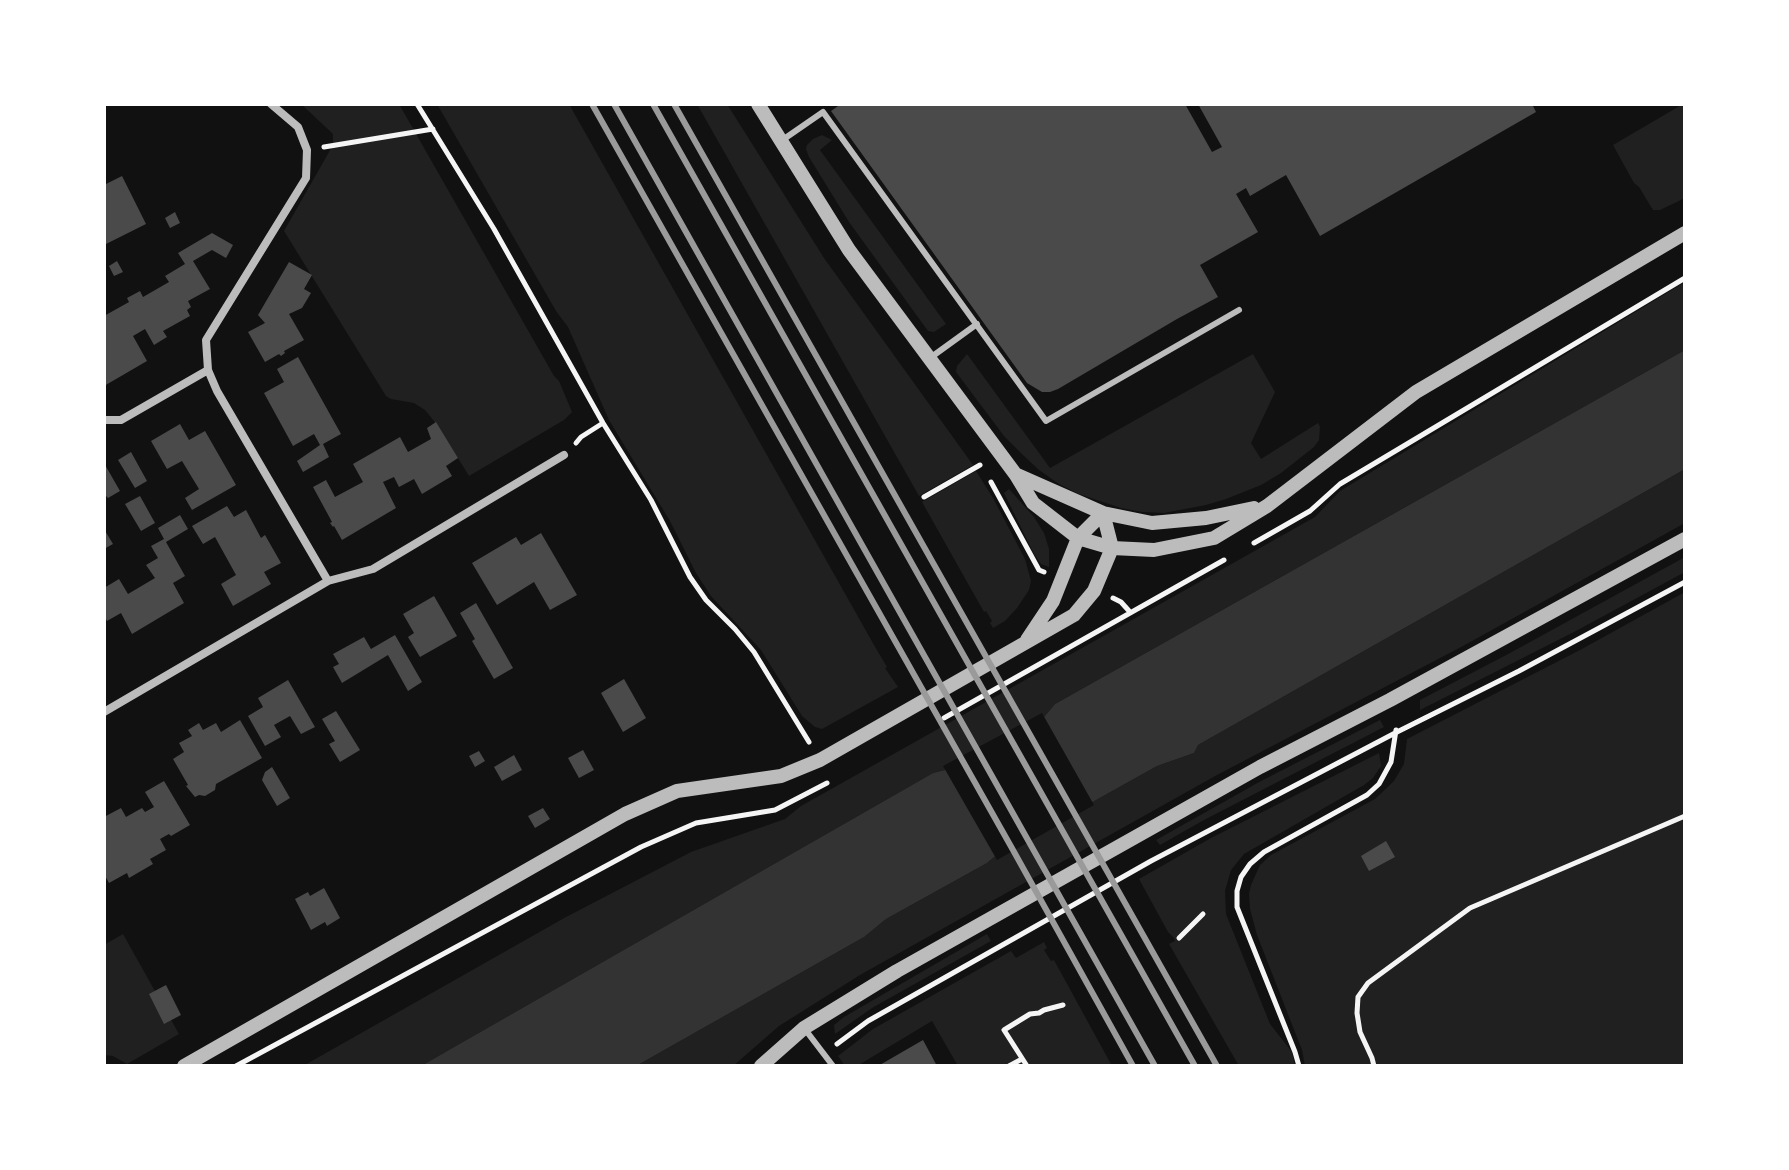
<!DOCTYPE html>
<html>
<head>
<meta charset="utf-8">
<style>
  body { margin:0 }
  #map { position:relative; width:1789px; height:1170px; overflow:hidden; background:#111; font-family:"Source Sans 3",sans-serif }
  canvas { display:block }
  .frame { position:absolute; inset:0; border:106px solid #fff; pointer-events:none }
</style>
</head>
<body>
<div id="map">
<canvas width="1789" height="1170"></canvas>
<div class="frame"></div>
</div>
<script>
const context = document.querySelector('canvas').getContext('2d');
context.lineJoin = 'round';
function paint(path, color) {
  context.fillStyle = color;
  context.fill(path, 'evenodd');
}
function shape(rows) {
  const path = new Path2D();
  for (const r of rows) {
    path.moveTo(r[0], r[1]);
    for (let i = 2; i < r.length; i += 2) path.lineTo(r[i], r[i + 1]);
  }
  return path;
}
function stroke(path, color, width, dash) {
  context.strokeStyle = color;
  context.lineWidth = width;
  context.lineCap = dash ? 'butt' : 'round';
  context.setLineDash(dash || []);
  context.stroke(path);
}
paint(shape([
  [301,104,399,104,554,376,559,381,572,412,564,420,469,476,438,426,425,410,414,403,391,399,386,396,284,231,333,145,333,134],
  [437,104,569,104,874,645,887,667,885,668,898,687,822,729,815,727,802,716,761,650,711,596,696,573,670,521,609,420,568,327,556,311],
  [697,104,727,104,824,258,973,465,919,496],
  [1683,104,1685,104,1685,198,1660,210,1653,210,1639,187,1634,183,1613,145],
  [822,135,832,140,820,150,946,324,934,332,928,331,849,222,809,157,806,149,807,145,813,139],
  [1685,282,1685,350,1055,704,1044,717,945,770,933,773,421,1066,303,1066,566,917,691,852,785,819,801,806,1315,517,1340,491],
  [967,354,1050,468,1253,354,1275,392,1251,443,1261,459,1318,423,1320,427,1319,440,1314,447,1281,473,1261,485,1226,499,1206,505,1164,513,1142,512,1121,508,1079,494,1059,484,1039,470,1022,454,1004,436,956,372,957,366],
  [1685,469,1685,523,1463,646,1217,775,860,975,779,1026,733,1066,636,1066,864,937,886,919,987,863,994,857,1157,766,1194,753,1198,745],
  [976,471,993,498,1025,559,1031,581,1029,590,1017,608,1005,621,993,628,990,623,992,621,986,611,984,612,922,502],
  [1009,489,1034,517,1044,533,1049,549,1049,567,1041,564,1034,554,1004,493],
  [1685,557,1685,572,1574,632,1420,710,1420,700,1510,653],
  [1685,592,1685,1066,1305,1066,1302,1050,1257,935,1250,909,1249,894,1251,885,1260,865,1271,855,1375,799,1394,781,1404,764,1407,739,1580,650],
  [1380,720,1384,727,1204,820,1160,845,1156,840,1261,781],
  [1379,753,1381,766,1373,778,1364,785,1244,854,1231,870,1225,891,1226,914,1270,1024,1292,1052,1295,1066,1239,1066,1169,944,1175,941,1174,938,1168,932,1139,879,1211,838],
  [123,934,179,1034,127,1064,113,1056,104,1055,104,945],
  [987,934,991,941,872,1008,835,1034,834,1025,844,1017],
  [1044,942,1047,948,1044,950,1051,961,1054,960,1112,1066,958,1066,932,1021,857,1066,845,1066,838,1056,873,1029,1011,951,1016,958]
]), '#202020');
paint(shape([
  [1685,350,1685,469,1198,745,1194,753,1157,766,994,857,987,863,886,919,864,937,636,1066,421,1066,933,773,945,770,1044,717,1055,704]
]), '#333');
paint(shape([
  [1042,713,1094,805,997,860,943,766]
]), '#111');
paint(shape([
  [841,104,1185,104,1212,152,1222,147,1198,104,1532,104,1536,112,1320,236,1286,175,1250,196,1246,188,1236,194,1258,232,1200,265,1218,297,1177,319,1058,389,1050,392,1042,392,1027,383,831,111],
  [122,176,146,224,104,245,104,185],
  [175,212,180,223,170,228,165,218],
  [212,233,233,245,226,258,212,250,193,261,210,289,188,301,191,307,187,310,190,316,163,331,167,337,154,345,145,329,133,336,147,361,104,386,104,316,129,302,127,298,140,291,143,297,169,282,165,276,185,264,178,253],
  [117,261,123,272,114,276,109,266],
  [289,262,312,275,304,289,311,293,302,308,289,314,304,340,284,351,285,353,281,356,279,354,265,362,248,332,265,323,258,315],
  [298,357,341,434,323,444,329,457,303,472,297,461,320,445,314,434,293,446,264,393,284,382,277,369],
  [436,422,458,458,446,466,452,476,422,494,414,479,399,487,394,477,383,482,396,508,342,540,334,526,333,527,330,523,332,522,313,487,326,480,335,497,363,482,353,464,400,437,408,452,431,439,427,428],
  [180,424,189,440,205,431,236,485,192,510,185,498,199,489,182,461,167,469,151,441],
  [131,452,147,481,135,488,118,460],
  [104,463,120,491,108,498,104,494],
  [140,496,155,523,141,531,125,504],
  [227,506,234,517,246,510,261,538,265,535,281,563,264,572,271,584,233,606,221,584,236,575,215,537,203,544,192,526],
  [180,515,188,529,166,542,185,576,173,583,184,603,132,634,121,613,107,621,104,615,104,588,119,579,128,594,155,578,146,565,158,558,151,546,164,539,158,528],
  [104,529,113,544,104,549],
  [541,533,577,595,550,610,534,582,497,605,472,563,516,537,521,545],
  [434,596,457,636,420,657,408,637,414,633,403,614],
  [476,603,513,668,494,679,472,641,475,639,460,613],
  [395,635,422,682,408,691,388,655,342,683,333,667,339,664,333,654,364,637,371,649],
  [624,679,646,718,623,732,601,693],
  [288,680,315,727,301,734,290,716,274,725,281,737,265,746,248,716,263,707,258,698],
  [336,711,360,750,340,762,329,744,335,741,322,719],
  [240,720,262,758,216,784,215,790,205,796,199,795,195,797,186,786,188,785,173,759,184,752,179,743,192,736,188,730,199,723,203,730,216,723,221,732],
  [583,750,594,770,579,778,568,758],
  [479,751,485,761,475,767,469,756],
  [514,755,522,770,502,781,494,767],
  [272,767,290,798,277,806,262,780,265,772],
  [164,781,190,825,171,836,169,834,160,839,166,850,150,859,153,864,129,878,127,873,109,883,104,874,104,817,121,808,126,817,142,808,145,812,154,807,145,792],
  [543,808,550,819,535,828,528,816],
  [1386,841,1395,857,1369,871,1361,856],
  [324,888,340,918,327,926,325,922,311,930,295,899,308,892,310,896],
  [166,985,181,1015,164,1024,149,994],
  [923,1040,937,1066,878,1066]
]), '#4a4a4a');
stroke(shape([
  [417,104,494,229,603,423,651,500,690,577,706,600,735,629,754,652,809,742],
  [324,147,433,129],
  [576,443,581,437,603,423],
  [991,482,1039,570,1044,572],
  [924,497,980,465],
  [1254,543,1310,511,1340,484,1685,278],
  [1113,598,1121,602,1130,612],
  [944,718,1224,560],
  [1179,938,1203,914],
  [837,1044,868,1021,1151,861,1397,732,1519,671,1685,582],
  [236,1066,641,847,696,823,775,810,827,783],
  [1009,1066,1022,1059],
  [1027,1066,1004,1030,1030,1014,1039,1013,1044,1010,1063,1005],
  [1299,1066,1295,1052,1237,907,1237,891,1241,877,1250,864,1264,852,1367,795,1379,784,1391,762,1396,730],
  [1374,1066,1372,1058,1360,1032,1357,1013,1358,997,1368,983,1470,908,1685,816]
]), '#f5f5f5', 5);
stroke(shape([
  [781,141,823,112,1046,421,1239,310],
  [930,358,977,324],
  [804,1028,833,1066]
]), '#bcbcbc', 6);
stroke(shape([
  [271,104,298,127,307,150,306,178,206,340,208,370,217,391,328,581],
  [104,420,121,420,208,370],
  [104,712,328,581,373,569,564,455]
]), '#bcbcbc', 8);
stroke(shape([
  [758,104,849,250,1016,475,1033,503,1078,538,1112,548],
  [1017,475,1103,513,1112,548],
  [1027,640,1053,601,1078,538,1103,513,1152,523,1206,518,1254,508],
  [184,1066,625,814,677,791,781,776,820,760,1074,615,1094,591,1112,548,1154,550,1214,538,1267,506,1416,392,1685,233],
  [761,1066,804,1028,897,971,1260,767,1390,700,1685,539]
]), '#bcbcbc', 14);
stroke(shape([
  [592,104,1013,850,1133,1066],
  [614,104,1155,1066],
  [653,104,1195,1066],
  [674,104,1217,1066]
]), '#9a9a9a', 6);
</script>
</body>
</html>
